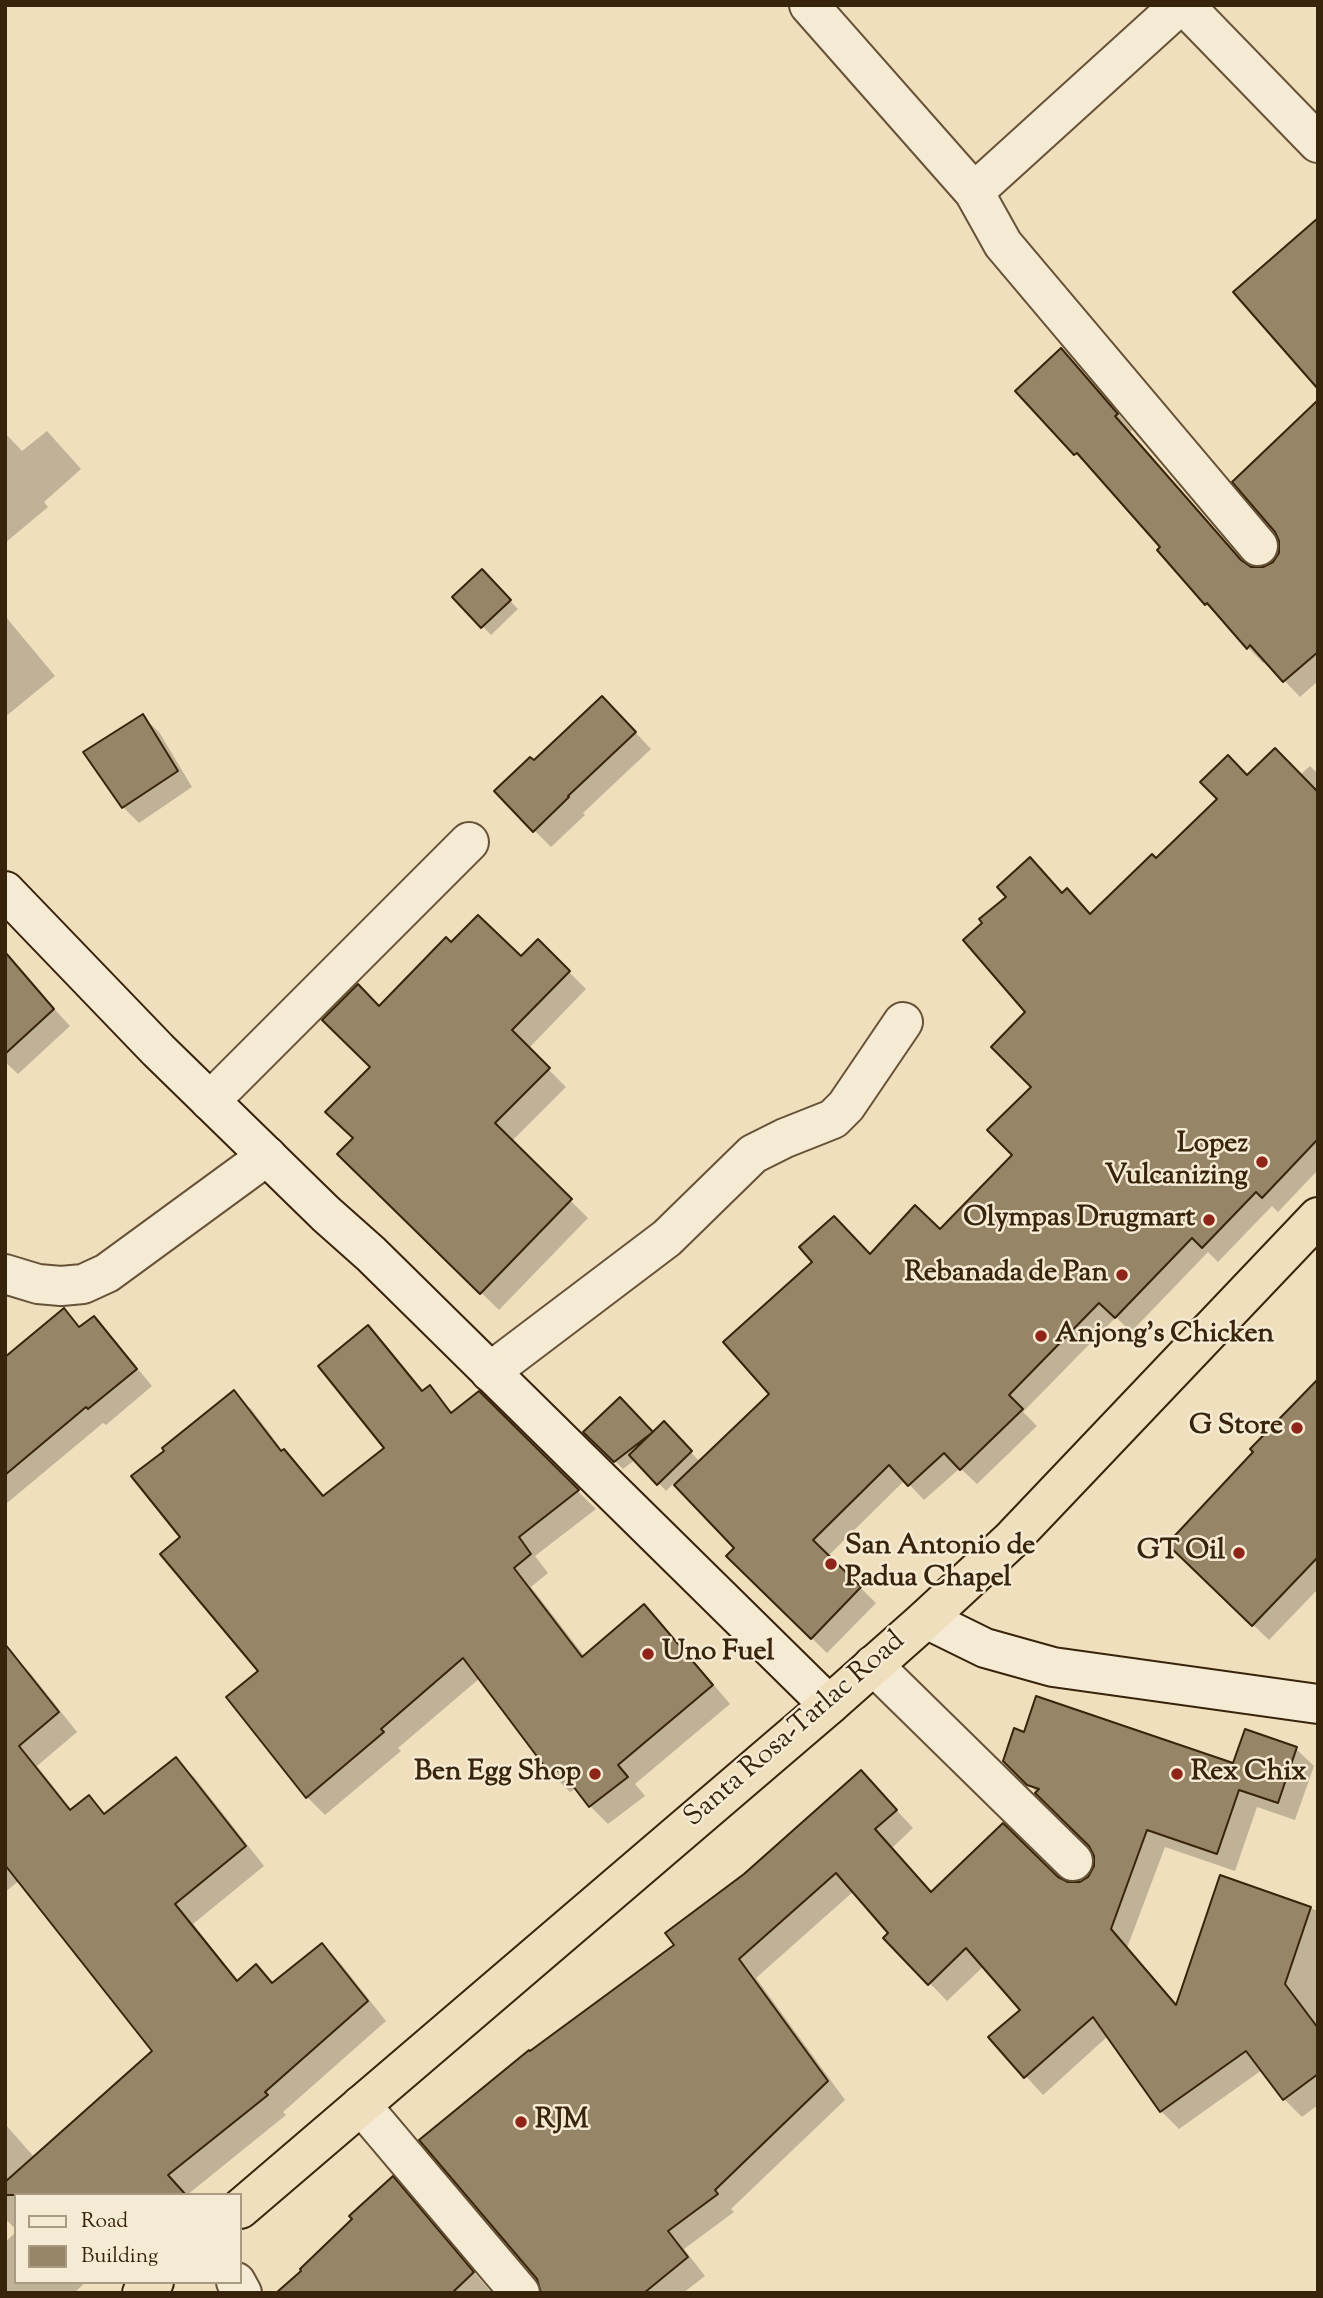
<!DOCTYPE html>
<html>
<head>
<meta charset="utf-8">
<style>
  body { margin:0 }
  #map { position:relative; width:1323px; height:2298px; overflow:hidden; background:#efdfbc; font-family:"Sorts Mill Goudy",serif }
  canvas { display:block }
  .frame { position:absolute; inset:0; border:7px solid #38230b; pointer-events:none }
  .legend { position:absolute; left:14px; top:2193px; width:228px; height:91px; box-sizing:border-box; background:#f5ead3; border:2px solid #a99a83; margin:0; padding:9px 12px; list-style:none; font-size:21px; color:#38230b }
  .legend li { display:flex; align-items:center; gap:14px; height:35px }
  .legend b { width:35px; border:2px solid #a99a83 }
</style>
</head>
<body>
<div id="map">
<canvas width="1323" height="2298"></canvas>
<div class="frame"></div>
<ul class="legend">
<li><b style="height:9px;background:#f5ead3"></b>Road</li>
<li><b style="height:19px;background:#978567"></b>Building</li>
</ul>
</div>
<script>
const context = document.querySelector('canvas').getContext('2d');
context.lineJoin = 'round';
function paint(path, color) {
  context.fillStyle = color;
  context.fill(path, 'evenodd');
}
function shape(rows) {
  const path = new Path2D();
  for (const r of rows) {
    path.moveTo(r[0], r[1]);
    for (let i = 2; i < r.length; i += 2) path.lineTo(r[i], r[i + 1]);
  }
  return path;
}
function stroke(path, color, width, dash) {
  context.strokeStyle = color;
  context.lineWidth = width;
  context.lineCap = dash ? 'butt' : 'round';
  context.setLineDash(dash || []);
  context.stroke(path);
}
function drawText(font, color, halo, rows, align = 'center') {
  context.font = font + ' "Sorts Mill Goudy",serif';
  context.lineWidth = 5;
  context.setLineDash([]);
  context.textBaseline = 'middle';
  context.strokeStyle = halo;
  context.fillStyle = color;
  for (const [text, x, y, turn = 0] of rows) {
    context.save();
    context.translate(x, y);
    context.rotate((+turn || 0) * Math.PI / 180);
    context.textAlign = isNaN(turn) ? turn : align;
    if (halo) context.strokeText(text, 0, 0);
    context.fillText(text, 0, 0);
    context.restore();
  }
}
paint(shape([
  [1076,365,1132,430,1129,433,1245,565,1251,568,1261,569,1273,564,1280,553,1318,402,1318,681,1300,697,1266,661,1263,663,1206,604,1162,548,1092,468,1091,469,1076,454],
  [47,431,81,469,44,502,48,507,5,543,5,433,22,451],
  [482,572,518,609,491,635,455,597],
  [5,616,55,676,5,717],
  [619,715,651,749,583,813,585,815,551,847,496,792,534,763],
  [143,717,159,732,192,787,139,823,123,807],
  [1310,766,1318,774,1318,1170,1278,1212,1272,1206,1218,1262,1208,1252,1131,1332,1116,1317,1023,1412,1037,1426,977,1484,960,1468,924,1500,905,1480,828,1556,876,1603,827,1653,728,1556,736,1548,674,1483,666,1491,636,1459,623,1469,586,1432,620,1399,653,1434,664,1424,700,1462,772,1394,870,1256,940,1231,1015,1155,1034,1087,1028,1012,1062,894,1091,916,1156,861,1248,777,1300,775],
  [538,941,586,989,528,1049,566,1087,511,1142,588,1218,499,1310,340,1154,355,1139,372,1067,379,1008,451,944,521,959],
  [26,978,70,1026,18,1074,5,1062,5,997],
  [64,1311,81,1328,94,1318,110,1335,152,1386,106,1425,103,1423,7,1503,5,1501,5,1379],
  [368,1327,386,1345,424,1392,430,1388,453,1413,478,1393,596,1509,535,1556,548,1573,531,1587,585,1657,644,1606,662,1624,730,1704,635,1784,645,1796,608,1824,590,1806,577,1788,570,1792,552,1774,480,1678,398,1748,401,1751,325,1815,307,1797,261,1671,182,1537,166,1451,233,1392,252,1410,283,1451,325,1497,386,1448],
  [1318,1382,1318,1589,1269,1640,1185,1560],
  [11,1654,31,1674,77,1732,37,1766,72,1810,89,1797,106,1815,176,1759,195,1778,264,1866,193,1924,239,1982,273,1984,322,1945,341,1964,386,2021,283,2112,286,2115,187,2195,16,2195,16,2230,5,2218,5,2124,35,2158,155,2051,20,1880,5,1892,5,1659],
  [1025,1734,1234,1765,1296,1749,1314,1766,1295,1820,1257,1807,1235,1871,1165,1847,1127,1948,1178,2006,1221,1878,1318,1911,1318,2105,1302,2117,1284,2099,1262,2070,1179,2129,1161,2111,1108,2036,1043,2095,990,2037,1022,2010,984,1966,947,2001,886,1938,890,1933,854,1891,756,1978,845,2100,731,2209,734,2212,684,2249,705,2276,683,2293,576,2293,677,1946,878,1790,913,1828,892,1848,932,1894,1057,1878,1066,1884,1079,1884,1089,1878,1096,1868,1096,1855,1091,1846,1005,1761],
  [393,2179,410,2197,490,2291,278,2293,354,2220],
  [16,2232,16,2282,86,2282,74,2293,5,2293,5,2242]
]), '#0003');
const building = shape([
  [1318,218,1318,389,1233,292,1318,218],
  [1061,348,1118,414,1115,416,1241,560,1251,567,1263,567,1273,562,1279,553,1279,541,1275,532,1232,482,1318,400,1318,652,1283,682,1250,645,1247,649,1207,603,1205,605,1157,550,1160,547,1077,453,1074,455,1015,391,1061,348],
  [482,569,511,600,481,628,452,597,482,569],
  [602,696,636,732,568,796,569,797,533,832,494,791,530,757,534,760,602,696],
  [143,714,178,771,122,808,83,752,143,714],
  [1275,748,1318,792,1318,1139,1262,1198,1256,1192,1202,1248,1192,1238,1115,1318,1099,1303,1009,1395,1023,1409,960,1470,944,1453,908,1486,889,1465,813,1540,861,1587,811,1639,726,1556,734,1548,674,1485,769,1394,723,1342,812,1262,799,1247,834,1216,870,1254,915,1205,940,1229,1012,1155,987,1130,1031,1087,991,1047,1025,1012,963,940,982,923,979,919,1006,897,997,887,1030,857,1062,893,1067,888,1090,914,1152,854,1156,858,1217,799,1200,782,1228,755,1247,775,1275,748],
  [478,915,521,956,538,939,570,971,512,1030,550,1068,495,1123,572,1199,480,1294,337,1154,353,1138,325,1112,370,1067,322,1020,358,984,379,1006,446,937,451,942,478,915],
  [5,952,54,1009,5,1054,5,952],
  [64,1308,79,1327,94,1316,137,1369,88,1409,86,1407,5,1475,5,1357,64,1308],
  [368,1325,422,1391,430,1385,451,1413,479,1391,579,1490,519,1537,531,1554,514,1568,582,1657,644,1604,713,1685,618,1765,628,1777,589,1807,560,1769,551,1775,463,1658,381,1729,384,1732,306,1798,226,1697,258,1671,160,1554,180,1537,131,1476,164,1451,162,1448,234,1390,281,1451,284,1449,323,1496,384,1448,318,1366,368,1325],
  [1318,1379,1318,1557,1252,1626,1167,1544,1253,1452,1250,1449,1318,1379],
  [620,1397,653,1432,614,1462,583,1432,620,1397],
  [664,1421,692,1451,657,1485,629,1455,664,1421],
  [5,1644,59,1712,19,1746,70,1810,89,1795,104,1814,176,1757,246,1846,175,1904,237,1981,256,1964,272,1983,322,1943,368,2001,265,2092,268,2095,168,2175,186,2195,5,2195,5,2182,152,2051,5,1865,5,1644],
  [1036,1696,1233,1763,1245,1729,1297,1747,1278,1803,1239,1790,1217,1854,1147,1830,1111,1929,1176,2005,1220,1875,1311,1907,1285,1984,1318,2028,1318,2074,1283,2100,1246,2051,1160,2112,1093,2017,1024,2078,988,2037,1020,2010,966,1948,928,1985,883,1938,888,1933,836,1873,739,1959,828,2081,715,2190,718,2194,668,2231,688,2257,644,2293,541,2293,537,2279,419,2140,529,2050,530,2051,674,1945,665,1933,744,1874,861,1770,897,1810,875,1829,931,1892,1003,1823,1058,1877,1068,1882,1080,1882,1088,1877,1094,1866,1094,1856,1089,1846,1035,1793,1039,1789,1027,1785,1003,1761,1014,1728,1024,1732,1036,1696],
  [393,2176,474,2272,452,2293,276,2293,301,2271,300,2269,352,2219,349,2216,393,2176]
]);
paint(building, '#978567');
stroke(building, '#38230b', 2);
const street = shape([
  [809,5,974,192],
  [1180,5,974,192,1003,244,1258,546],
  [1184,5,1318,143],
  [210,1101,469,842],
  [5,1274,38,1284,61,1286,83,1284,107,1273,267,1156],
  [490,1372,667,1238,753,1154,785,1138,833,1119,846,1106,903,1022],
  [873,1665,1073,1861],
  [361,2105,520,2293],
  [236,2282,242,2293]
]);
const secondary = shape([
  [5,891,158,1050,326,1214,371,1254,829,1705],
  [926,1619,985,1648,1053,1667,1318,1704]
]);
const highway = shape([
  [240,2209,829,1705,926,1619,1010,1541,1318,1217],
  [142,2293,154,2282]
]);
stroke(street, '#665237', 42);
stroke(secondary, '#38230b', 42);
stroke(highway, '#38230b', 42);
stroke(street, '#f5ead3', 38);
stroke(secondary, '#f5ead3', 38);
stroke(highway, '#efdfbc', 38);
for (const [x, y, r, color] of [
  [1262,1162,7,"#8f2418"],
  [1209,1220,7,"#8f2418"],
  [1122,1275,7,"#8f2418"],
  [1041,1336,7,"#8f2418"],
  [1297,1428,7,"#8f2418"],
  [1239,1553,7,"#8f2418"],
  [831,1564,7,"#8f2418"],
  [648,1654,7,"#8f2418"],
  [595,1774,7,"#8f2418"],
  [1177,1774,7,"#8f2418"],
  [521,2122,7,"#8f2418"]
]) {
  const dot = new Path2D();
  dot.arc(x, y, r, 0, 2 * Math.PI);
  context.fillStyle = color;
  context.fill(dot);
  stroke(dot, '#f5ead3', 2.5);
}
drawText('bold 28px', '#38230b', '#f5ead3', [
  ["Lopez",1248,1146],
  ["Vulcanizing",1248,1178],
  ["Olympas Drugmart",1195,1220],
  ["Rebanada de Pan",1108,1275],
  ["Anjong's Chicken",1055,1336,"left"],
  ["G Store",1283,1428],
  ["San Antonio de",845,1548,"left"],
  ["Padua Chapel",845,1580,"left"],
  ["GT Oil",1225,1553],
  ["Uno Fuel",662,1654,"left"],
  ["Ben Egg Shop",581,1774],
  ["Rex Chix",1191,1774,"left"],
  ["RJM",535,2122,"left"]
], 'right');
drawText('28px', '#38230b', '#f5ead3', [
  ["Santa Rosa-Tarlac Road",796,1731,-41]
]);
</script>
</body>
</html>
